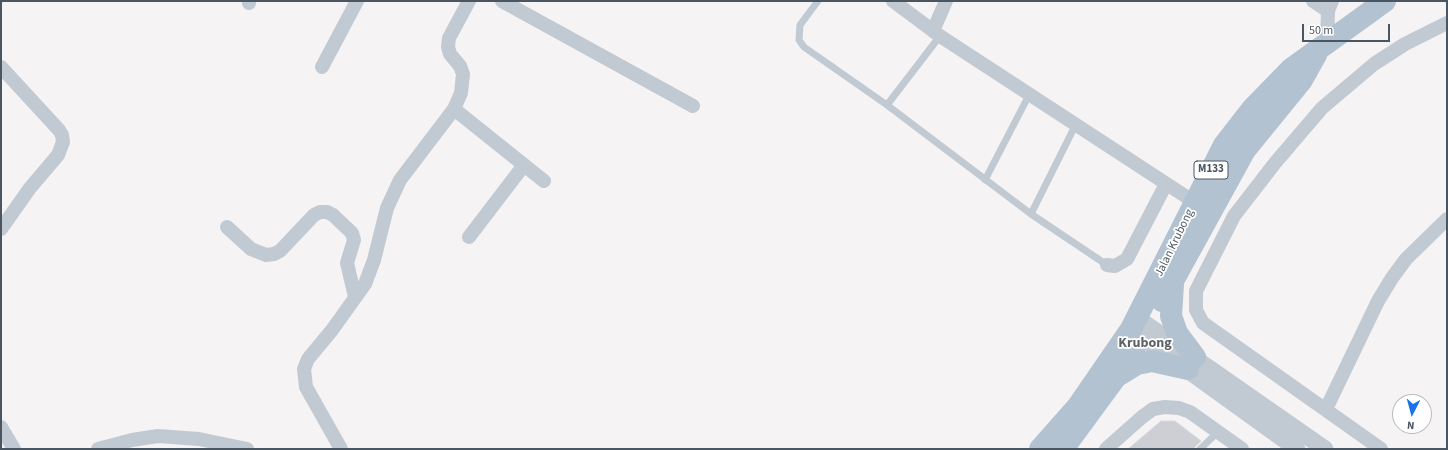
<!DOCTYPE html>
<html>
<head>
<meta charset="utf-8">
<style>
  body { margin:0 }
  #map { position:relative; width:1448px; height:450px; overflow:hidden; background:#f5f3f3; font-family:"Source Sans 3",sans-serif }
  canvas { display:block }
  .frame { position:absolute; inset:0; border:2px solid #4a5661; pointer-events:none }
  .north { position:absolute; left:1392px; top:394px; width:40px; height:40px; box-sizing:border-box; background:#fff; border:1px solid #b7bbc0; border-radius:50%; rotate:186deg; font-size:11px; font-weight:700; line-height:16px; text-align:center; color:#4a5661 }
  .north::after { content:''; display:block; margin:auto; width:14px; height:18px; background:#1a73e8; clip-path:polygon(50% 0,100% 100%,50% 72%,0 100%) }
  .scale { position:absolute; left:1302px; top:24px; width:88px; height:18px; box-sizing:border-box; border:2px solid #4a5661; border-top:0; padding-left:5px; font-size:12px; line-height:14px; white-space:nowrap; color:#4a5661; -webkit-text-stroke:3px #fff; paint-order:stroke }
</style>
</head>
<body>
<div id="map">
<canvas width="1448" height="450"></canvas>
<div class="frame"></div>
<div class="north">N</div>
<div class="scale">50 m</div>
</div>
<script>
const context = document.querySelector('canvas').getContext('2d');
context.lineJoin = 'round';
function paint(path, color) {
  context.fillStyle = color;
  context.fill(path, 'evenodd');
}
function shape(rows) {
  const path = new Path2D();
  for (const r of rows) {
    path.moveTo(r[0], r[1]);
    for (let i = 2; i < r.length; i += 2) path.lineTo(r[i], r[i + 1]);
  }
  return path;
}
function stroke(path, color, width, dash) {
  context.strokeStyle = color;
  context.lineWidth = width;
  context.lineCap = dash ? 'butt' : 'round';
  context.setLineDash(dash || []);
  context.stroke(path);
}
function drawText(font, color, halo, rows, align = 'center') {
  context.font = font + ' "Source Sans 3",sans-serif';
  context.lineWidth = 3.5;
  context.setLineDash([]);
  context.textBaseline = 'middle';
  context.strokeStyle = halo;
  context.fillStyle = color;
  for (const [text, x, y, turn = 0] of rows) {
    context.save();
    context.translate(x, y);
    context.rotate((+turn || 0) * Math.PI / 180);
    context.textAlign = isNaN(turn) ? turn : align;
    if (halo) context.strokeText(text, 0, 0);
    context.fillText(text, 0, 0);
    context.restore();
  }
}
const building = shape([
  [1161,421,1175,421,1201,441,1193,449,1128,449,1161,421]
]);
paint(building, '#cdcfd5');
stroke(building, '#d7d9de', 1);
stroke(shape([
  [818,1,800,25,799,40,804,47,887,105,1031,214,1107,265],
  [887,105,940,36],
  [985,180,1029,95],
  [1031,214,1075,126],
  [1200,449,1218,432]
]), '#c1cad2', 7);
stroke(shape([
  [502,1,693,106],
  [893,1,940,36,1202,207],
  [1313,1,1328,11],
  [249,3,249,1],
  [933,31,946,1],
  [1327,43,1328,11,1332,1],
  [1,67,59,130,62,135,63,142,58,155,30,188,1,229],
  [322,67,357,1],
  [454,109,461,93,463,74,460,66,450,54,448,47,449,38,469,1],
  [227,227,251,249,266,255,274,254,280,251,314,215,320,212,327,212,333,215,352,233,354,240,347,263,355,297],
  [469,237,524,165],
  [1107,265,1115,266,1127,259,1166,184],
  [1326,409,1378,301,1392,278,1406,259,1447,219],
  [1,427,14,449],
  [98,449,132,440,158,436,199,439,247,449],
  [341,449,306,387,304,369,308,359,332,330,365,284,374,260,387,208,400,180,454,109,544,181],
  [1106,449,1142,417,1153,409,1165,407,1179,408,1190,412,1242,449],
  [1381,449,1203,323,1196,310,1196,291,1234,216,1275,163,1322,108,1374,64,1405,44,1447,23]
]), '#c1cad2', 14);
stroke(shape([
  [1137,318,1325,449],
  [1131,329,1297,449]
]), '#c1cad2', 17);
stroke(shape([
  [1173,284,1171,316,1177,333,1195,357],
  [1162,301,1245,150,1302,80,1316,55],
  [1116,377,1137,364,1152,361,1188,369],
  [1040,449,1078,406,1131,329,1224,145,1252,109,1291,69,1385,1],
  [1063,449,1116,377,1136,345]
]), '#b3c2d1', 22);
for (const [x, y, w] of [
  [1211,170,34]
]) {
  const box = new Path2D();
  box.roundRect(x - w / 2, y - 9, w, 18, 3);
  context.fillStyle = '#fff';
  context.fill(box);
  stroke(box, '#4a5661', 1);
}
drawText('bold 11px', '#4a5661', null, [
  ["M133",1211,170]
]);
drawText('12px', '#4a5661', '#fff', [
  ["Jalan Krubong",1175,243,-64]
]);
drawText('bold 14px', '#5f6368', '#fff', [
  ["Krubong",1145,344]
]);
</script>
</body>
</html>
